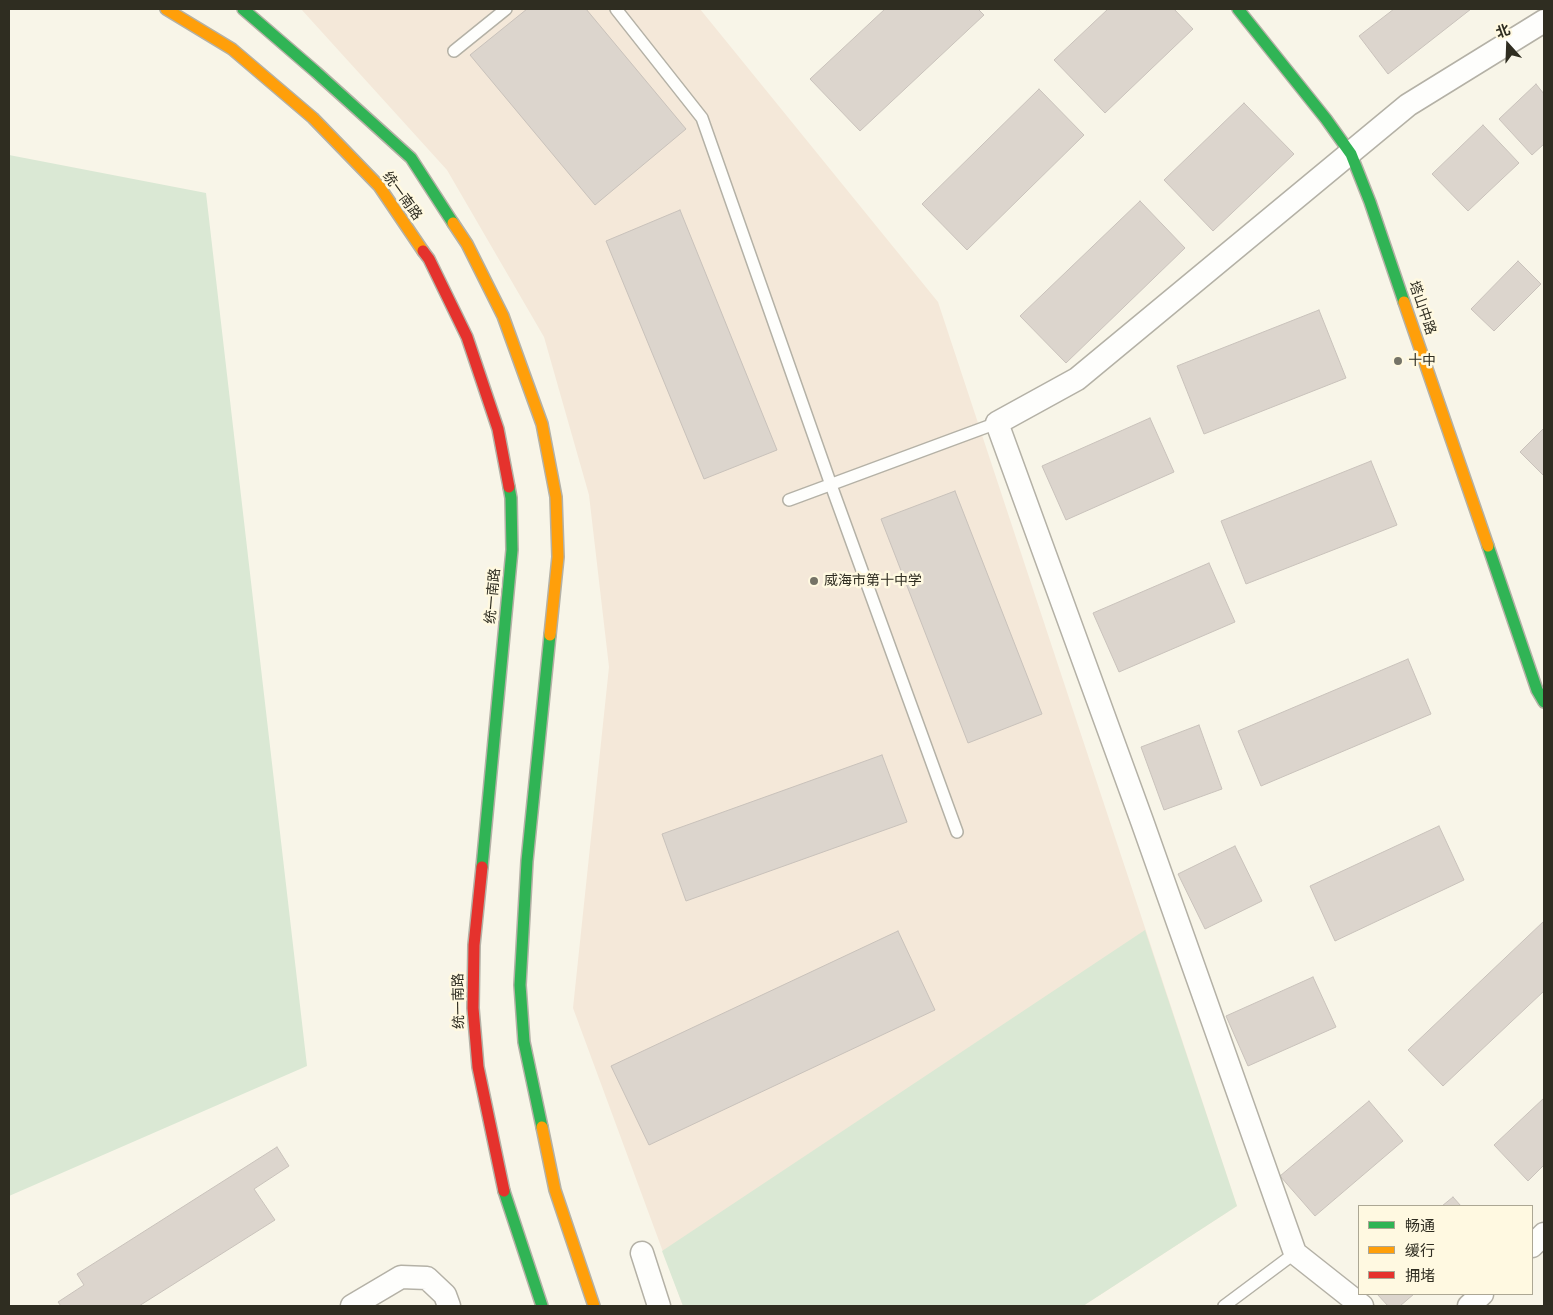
<!DOCTYPE html>
<html>
<head>
<meta charset="utf-8">
<style>
  body { margin:0 }
  #map { position:relative; width:1553px; height:1315px; overflow:hidden; background:#f8f5e8; font-family:"PT Sans","Noto Sans SC",sans-serif }
  canvas { display:block }
  .frame { position:absolute; inset:0; border:10px solid #2f2d21; pointer-events:none }
  .legend { position:absolute; left:1358px; top:1205px; width:175px; height:90px; box-sizing:border-box; background:#fff9e1; border:1px solid #aca794; margin:0; padding:6px 9px; list-style:none; font-size:15px; color:#2f2d21 }
  .legend li { display:flex; align-items:center; gap:10px; height:25px }
  .legend b { width:25px; border:1px solid #aca794 }
  .north { position:absolute; left:1483px; top:20px; width:50px; height:50px; -webkit-text-stroke:4px #fff9e1; paint-order:stroke; rotate:340deg; font-size:14px; font-weight:700; line-height:20px; text-align:center; color:#2f2d21 }
  .north::after { content:''; display:block; margin:auto; width:18px; height:22px; background:#2f2d21; clip-path:polygon(50% 0,100% 100%,50% 72%,0 100%) }
</style>
</head>
<body>
<div id="map">
<canvas width="1553" height="1315"></canvas>
<div class="frame"></div>
<ul class="legend">
<li><b style="height:6px;background:#30b455"></b>畅通</li>
<li><b style="height:6px;background:#ff9f0a"></b>缓行</li>
<li><b style="height:6px;background:#e5322d"></b>拥堵</li>
</ul>
<div class="north">北</div>
</div>
<script>
const context = document.querySelector('canvas').getContext('2d');
context.lineJoin = 'round';
function paint(path, color) {
  context.fillStyle = color;
  context.fill(path, 'evenodd');
}
function shape(rows) {
  const path = new Path2D();
  for (const r of rows) {
    path.moveTo(r[0], r[1]);
    for (let i = 2; i < r.length; i += 2) path.lineTo(r[i], r[i + 1]);
  }
  return path;
}
function stroke(path, color, width, dash) {
  context.strokeStyle = color;
  context.lineWidth = width;
  context.lineCap = dash ? 'butt' : 'round';
  context.setLineDash(dash || []);
  context.stroke(path);
}
function drawText(font, color, halo, rows, align = 'center') {
  context.font = font + ' "PT Sans","Noto Sans SC",sans-serif';
  context.lineWidth = 5;
  context.setLineDash([]);
  context.textBaseline = 'middle';
  context.strokeStyle = halo;
  context.fillStyle = color;
  for (const [text, x, y, turn = 0] of rows) {
    context.save();
    context.translate(x, y);
    context.rotate((+turn || 0) * Math.PI / 180);
    context.textAlign = isNaN(turn) ? turn : align;
    if (halo) context.strokeText(text, 0, 0);
    context.fillText(text, 0, 0);
    context.restore();
  }
}
paint(shape([
  [301,9,700,9,938,302,1237,1206,1083,1306,683,1306,573,1008,609,667,589,495,544,337,447,170]
]), '#f4e8d9');
paint(shape([
  [9,155,206,193,307,1066,9,1196],
  [1145,930,1237,1206,1083,1306,683,1306,662,1251]
]), '#dae8d4');
const building = shape([
  [527,9,586,9,686,129,595,205,470,55,527,9],
  [885,9,978,9,984,15,860,131,810,79,885,9],
  [1108,9,1174,9,1193,29,1105,113,1054,60,1108,9],
  [1394,9,1471,9,1388,74,1359,36,1394,9],
  [1536,84,1544,94,1544,144,1532,155,1499,119,1536,84],
  [1039,89,1084,135,967,250,922,204,1039,89],
  [1244,103,1294,154,1213,231,1164,180,1244,103],
  [1483,125,1519,163,1468,211,1432,174,1483,125],
  [1140,201,1185,248,1066,363,1020,316,1140,201],
  [680,210,777,450,704,479,606,241,680,210],
  [1518,261,1541,284,1494,331,1471,309,1518,261],
  [1319,310,1346,378,1204,434,1177,366,1319,310],
  [1150,418,1174,472,1066,520,1042,466,1150,418],
  [1544,428,1544,476,1520,452,1544,428],
  [1371,461,1397,525,1246,584,1221,521,1371,461],
  [955,491,1042,714,968,743,881,519,955,491],
  [1209,563,1235,622,1119,672,1093,613,1209,563],
  [1408,659,1431,714,1261,786,1238,731,1408,659],
  [1199,725,1222,789,1164,810,1141,747,1199,725],
  [882,755,907,822,686,901,662,834,882,755],
  [1439,826,1464,880,1335,941,1310,886,1439,826],
  [1235,846,1262,901,1205,929,1178,874,1235,846],
  [1544,921,1544,991,1443,1086,1408,1050,1544,921],
  [898,931,935,1010,649,1145,611,1066,898,931],
  [1313,977,1336,1027,1248,1066,1226,1016,1313,977],
  [1544,1098,1544,1165,1528,1181,1494,1145,1544,1098],
  [1369,1101,1403,1141,1315,1216,1280,1176,1369,1101],
  [277,1147,289,1166,254,1189,275,1220,139,1306,61,1306,58,1302,84,1285,77,1274,277,1147],
  [1453,1197,1461,1206,1442,1206,1453,1197],
  [1377,1294,1414,1294,1400,1306,1388,1306,1377,1294]
]);
paint(building, '#dcd5cd');
stroke(building, '#c9c2bb', 1);
const lane = shape([
  [616,9,702,118,831,485,957,832],
  [454,51,506,9],
  [789,500,997,423],
  [1224,1306,1295,1253]
]);
const street = shape([
  [1532,1246,1544,1234],
  [642,1253,659,1306],
  [352,1306,401,1277,427,1278,445,1295,449,1306],
  [1362,1306,1295,1253,1142,821,997,423,1077,379,1408,105,1544,21],
  [1469,1306,1482,1294]
]);
const fast = shape([
  [243,9,316,72,411,158,453,223],
  [1238,9,1326,119,1351,154,1370,202,1404,302],
  [1488,546,1537,690,1544,702],
  [482,867,512,550,511,498,509,487],
  [542,1127,524,1042,520,985,527,861,550,635],
  [504,1191,542,1306]
]);
const slow = shape([
  [166,9,232,49,313,118,379,186,423,251],
  [453,223,467,244,503,316,542,424,556,497,558,557,550,635],
  [1404,302,1488,546],
  [542,1127,555,1190,594,1306]
]);
const jam = shape([
  [423,251,429,259,467,337,498,429,509,487],
  [482,867,474,945,473,1008,478,1067,504,1191]
]);
stroke(lane, '#b4b1a6', 14);
stroke(street, '#b4b1a6', 25);
stroke(fast, '#b4b1a6', 14);
stroke(slow, '#b4b1a6', 14);
stroke(jam, '#b4b1a6', 14);
stroke(lane, '#fefefc', 11);
stroke(street, '#fefefc', 22);
stroke(fast, '#30b455', 11);
stroke(slow, '#ff9f0a', 11);
stroke(jam, '#e5322d', 11);
for (const [x, y, r, color] of [
  [1398,361,5,"#757367"],
  [814,581,5,"#757367"]
]) {
  const dot = new Path2D();
  dot.arc(x, y, r, 0, 2 * Math.PI);
  context.fillStyle = color;
  context.fill(dot);
  stroke(dot, '#fff9e1', 2);
}
drawText('14px', '#2f2d21', '#fff9e1', [
  ["统一南路",402,196,54],
  ["塔山中路",1422,308,71],
  ["统一南路",493,596,-85],
  ["统一南路",459,1001,-91]
]);
drawText('14px', '#2f2d21', '#fff9e1', [
  ["十中",1408,361],
  ["威海市第十中学",824,581]
], 'left');
</script>
</body>
</html>
